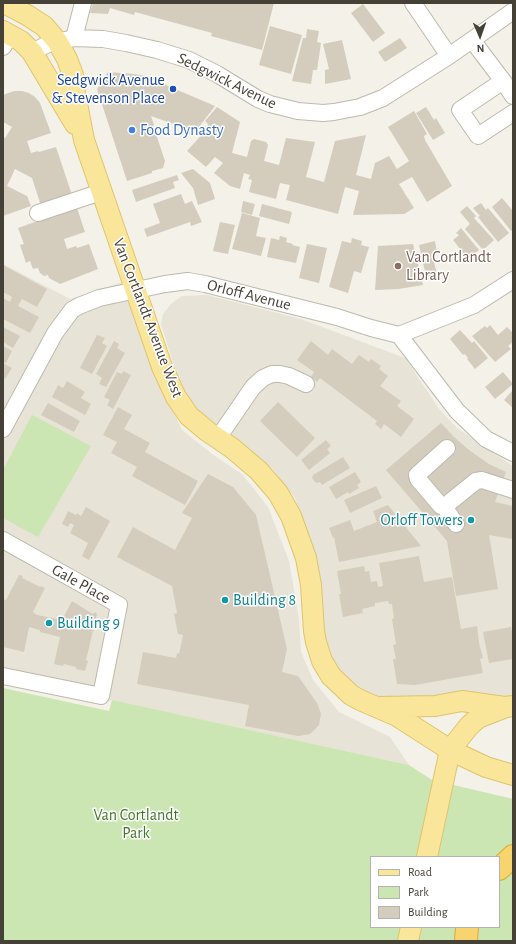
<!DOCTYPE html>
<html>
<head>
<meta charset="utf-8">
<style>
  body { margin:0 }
  #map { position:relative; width:516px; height:944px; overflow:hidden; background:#f3f1e8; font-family:"Alegreya Sans",sans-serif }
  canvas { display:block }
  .frame { position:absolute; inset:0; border:4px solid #464137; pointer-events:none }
  .legend { position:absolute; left:370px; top:856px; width:130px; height:72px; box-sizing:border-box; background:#fff; border:1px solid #b5b3af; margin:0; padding:5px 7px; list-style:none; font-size:12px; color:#464137 }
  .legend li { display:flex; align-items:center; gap:8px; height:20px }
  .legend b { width:20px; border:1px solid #b5b3af }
  .north { position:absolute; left:460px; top:16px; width:40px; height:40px; -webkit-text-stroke:3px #fff; paint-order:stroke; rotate:178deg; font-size:11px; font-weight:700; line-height:16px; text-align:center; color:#464137 }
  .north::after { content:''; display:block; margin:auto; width:14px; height:18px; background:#464137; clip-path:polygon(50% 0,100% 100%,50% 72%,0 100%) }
</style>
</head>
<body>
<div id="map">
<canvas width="516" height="944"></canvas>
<div class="frame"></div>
<ul class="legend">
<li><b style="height:5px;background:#fae69a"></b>Road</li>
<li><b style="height:11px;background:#cbe6b2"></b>Park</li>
<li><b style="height:11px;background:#d4cdbe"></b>Building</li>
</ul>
<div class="north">N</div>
</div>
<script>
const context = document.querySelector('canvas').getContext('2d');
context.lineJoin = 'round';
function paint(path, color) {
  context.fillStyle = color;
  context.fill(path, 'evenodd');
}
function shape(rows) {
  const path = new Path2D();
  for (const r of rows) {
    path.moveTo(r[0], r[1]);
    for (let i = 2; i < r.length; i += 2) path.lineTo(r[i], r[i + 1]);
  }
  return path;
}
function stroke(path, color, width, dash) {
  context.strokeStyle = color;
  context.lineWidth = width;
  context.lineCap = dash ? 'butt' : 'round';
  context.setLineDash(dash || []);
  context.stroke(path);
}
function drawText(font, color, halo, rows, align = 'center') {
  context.font = font + ' "Alegreya Sans",sans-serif';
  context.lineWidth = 3;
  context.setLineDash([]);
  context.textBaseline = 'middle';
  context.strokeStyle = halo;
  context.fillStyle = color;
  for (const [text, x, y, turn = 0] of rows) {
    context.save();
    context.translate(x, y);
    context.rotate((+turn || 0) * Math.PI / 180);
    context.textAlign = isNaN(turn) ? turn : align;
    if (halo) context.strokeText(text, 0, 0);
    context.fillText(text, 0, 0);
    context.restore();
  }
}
paint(shape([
  [3,264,70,299,126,281,146,350,182,430,216,457,242,474,268,507,289,561,299,619,301,652,313,680,339,712,390,737,409,765,3,677],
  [207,295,301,319,405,358,440,410,457,428,513,466,513,698,372,698,347,684,333,667,323,638,307,531,295,498,272,468,213,426,189,399,175,369,161,324,163,314,172,303,182,296]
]), '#e7e3d6');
paint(shape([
  [32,415,91,446,38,537,3,518,3,470],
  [3,688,109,711,112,700,409,765,432,780,513,799,513,941,3,941],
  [371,857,499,857,499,927,371,927]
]), '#cbe6b2');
paint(shape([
  [93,3,274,3,262,50,211,36,212,33,135,12,134,15,110,8,108,14,90,13],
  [363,4,385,33,373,42,351,13],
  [270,26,302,35,291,74,259,65],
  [307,29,319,31,317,42,321,43,317,70,313,70,311,84,292,81,303,38,306,38],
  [400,38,407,48,385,62,378,52],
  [342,40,351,79,325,84,325,70,329,69,323,44],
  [108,72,134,74,155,77,154,80,215,106,192,136,179,126,151,116,154,125,153,125,165,161,163,168,152,171,152,173,127,181,97,89],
  [14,91,22,91,29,93,35,97,40,103,51,133,27,141,31,153,38,151,39,152,56,147,72,195,41,206,32,178,15,169,7,186,27,196,31,206,3,216,3,137,5,138,12,127,3,122,3,95],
  [217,107,240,122,232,153,247,157,251,141,254,139,266,142,268,145,264,161,279,165,286,138,315,142,306,177,324,182,335,141,366,135,356,175,371,179,375,163,389,156,397,169,409,161,388,127,414,111,427,134,424,136,425,140,452,186,427,202,412,177,399,184,414,208,404,214,353,215,359,191,345,187,338,214,286,200,290,185,280,183,276,199,249,192,252,180,248,179,250,175,244,173,240,189,230,186,214,173,223,163,215,157,206,167,187,151,207,129,208,124,205,121],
  [426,107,434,120,436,118,445,133,433,140,416,113],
  [193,169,210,183,215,199,198,205,193,188,181,173],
  [177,175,179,180,173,182,175,188,136,202,132,190],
  [181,194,185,204,192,201,202,222,191,226,190,222,147,237,144,229,160,223,153,204],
  [502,198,513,211,513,230,511,231,492,207],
  [243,201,255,204,252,215,241,212],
  [75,202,85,232,64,239,67,249,76,246,77,248,89,244,98,269,60,284,49,278,48,275,44,276,40,273,38,268,33,269,30,261,26,263,20,245,24,244,18,228,46,218],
  [481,203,486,210,488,208,509,233,498,242,478,217,480,216,473,208],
  [262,204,292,212,289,224,259,216],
  [467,206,476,216,474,218,494,240,483,250,465,229,470,224,460,212],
  [242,213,260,218,256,236,266,238,261,256,232,249],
  [220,222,235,225,228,254,213,251],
  [461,228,479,250,468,259,453,240,459,235,456,233],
  [280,236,287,238,286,242,293,244,292,245,300,247,296,263,267,257,271,238,279,240],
  [352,238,362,241,361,245,369,247,361,273,354,271,348,293,329,287,342,241,351,243],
  [435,241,437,252,434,253,435,258,433,259,438,277,427,280,419,245],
  [307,244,327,248,319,283,299,278],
  [413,244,423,285,399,289,375,290,378,246],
  [3,265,47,289,37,307,22,299,18,306,39,317,30,333,3,319,3,298,10,302,12,297,3,292],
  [490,325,498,335,507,327,513,333,513,342,508,346,511,349,495,362,472,336,485,326,487,328],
  [3,327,20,336,13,348,3,342],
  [460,330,472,343,474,341,488,358,475,369,467,359,468,358,465,354,463,355,450,339],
  [97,335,105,338,102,343,107,346,92,374,80,368],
  [114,341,119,344,117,348,125,353,106,387,99,384,102,378,96,374],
  [311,341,328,355,332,349,352,364,359,355,369,362,371,359,381,366,379,369,388,376,380,386,401,401,397,406,414,419,401,437,384,424,381,429,375,424,377,421,320,378,317,382,311,377,314,372,297,360],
  [3,346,12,351,6,363,3,361],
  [3,363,12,368,5,379,3,377],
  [123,371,131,375,113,409,107,405,110,400,104,397,117,372,122,374],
  [503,372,513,384,495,399,485,387],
  [67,381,85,392,81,398,91,404,85,415,52,397,58,385,63,388],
  [513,390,513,408,504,400],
  [278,402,315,438,297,457,260,421],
  [48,403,80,421,74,432,41,415],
  [118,407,132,415,124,429,150,443,145,452,198,481,185,505,132,476,137,467,111,453,117,442,103,435],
  [441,423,454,437,469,450,489,464,506,472,495,502,513,506,513,539,489,535,498,589,456,596,447,541,386,470],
  [326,440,331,446,327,449,330,453,309,470,301,460],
  [343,457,350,468,322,485,320,482,316,483,312,478,313,475],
  [355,472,361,482,357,485,359,488,349,494,348,492,336,499,329,487],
  [208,474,233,487,256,515,287,649,282,672,298,676,317,703,321,714,319,725,310,734,298,736,245,726,249,705,137,684,143,652,176,658,177,653,179,654,183,635,178,634,174,614,177,613,172,586,117,557,133,527,175,550,192,518,182,513],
  [376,486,382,498,350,513,344,500],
  [388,505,421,546,339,562,334,537,333,538,329,528,350,520,354,531,377,522,373,511],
  [86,507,110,521,89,560,82,556,88,543,70,533,74,525,70,523,68,527,62,524,68,511,76,515,77,513,81,516],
  [419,556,424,582,452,577,461,629,477,626,479,643,483,658,480,659,483,673,415,685,397,684,393,659,396,659,393,645,396,644,392,619,394,618,392,604,389,604,388,601,375,603,375,606,362,609,363,613,343,617,339,594,341,594,337,571,364,566,365,572,369,571,371,582,377,581,378,587,383,586,379,563],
  [19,575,23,576,22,578,40,587,41,586,45,588,33,612,37,615,57,619,63,618,72,601,93,614,95,612,97,614,86,660,88,661,85,671,76,669,76,667,64,664,63,666,54,664,60,637,40,632,40,630,29,627,24,652,3,647,3,599,6,600],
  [511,627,513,636,513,659,489,663,483,632]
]), '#d4cdbe');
const minor = shape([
  [413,3,449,56],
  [74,38,83,3],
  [472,40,503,81],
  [3,47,10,35],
  [32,52,48,44,74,38,103,39,126,43,157,50,189,60,217,74,258,99,270,104,298,111,323,113,334,112,360,107,383,98,449,56,513,11],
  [513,96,503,81,460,110,478,136,513,113],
  [38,213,101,192],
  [399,335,474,305,513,280],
  [3,429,55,333,72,310,79,306,99,298,165,284,188,281,205,284,337,317,371,328,399,335,457,411,486,439,513,453],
  [218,438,253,387,263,378,272,374,280,374,289,376,306,384],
  [447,448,417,475,418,479,441,506,445,506,476,481,482,480,513,490],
  [445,506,447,511,456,524],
  [3,540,119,605,101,696,3,676]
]);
const major = shape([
  [4,3,27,15,44,26,57,41,67,59,73,75,74,88,84,140,162,367,176,397,189,416,207,431,232,448,259,471,278,493,291,516,306,558,311,585,314,631,316,642,322,661,331,676,351,695,360,700,397,716,450,750,486,767,513,775],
  [3,31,21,41,32,52,75,124],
  [381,707,435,706,462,701,504,707],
  [427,857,450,750,469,726,478,718,506,707,513,706],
  [408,941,411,927]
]);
const highway = shape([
  [499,869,513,856],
  [466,941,467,927]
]);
stroke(minor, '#beb9ab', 18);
stroke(major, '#dfc46a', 22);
stroke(highway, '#d7aa3e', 24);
stroke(minor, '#fff', 16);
stroke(major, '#fae69a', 20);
stroke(highway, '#f8d46e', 22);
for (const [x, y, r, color] of [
  [173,89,4,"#1a4fb4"],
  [132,130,4,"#3f7fe0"],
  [398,266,4,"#8d6e63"],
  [471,520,4,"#0f9aa8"],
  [225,600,4,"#0f9aa8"],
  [49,623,4,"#0f9aa8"]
]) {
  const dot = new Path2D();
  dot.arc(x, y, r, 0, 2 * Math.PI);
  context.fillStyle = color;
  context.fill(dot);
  stroke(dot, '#fff', 1.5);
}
drawText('16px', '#164399', '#fff', [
  ["Sedgwick Avenue",165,80],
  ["& Stevenson Place",165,98]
], 'right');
drawText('16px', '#464137', '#fff', [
  ["Sedgwick Avenue",227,81,26],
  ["Orloff Avenue",249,295,14],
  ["Van Cortlandt Avenue West",148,318,69],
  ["Gale Place",81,584,29]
]);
drawText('16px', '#366cbe', '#fff', [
  ["Food Dynasty",140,130]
], 'left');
drawText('16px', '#785e54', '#fff', [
  ["Van Cortlandt",406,257],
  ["Library",406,275]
], 'left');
drawText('16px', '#0d838f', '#fff', [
  ["Orloff Towers",463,520,"right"],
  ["Building 8",233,600],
  ["Building 9",57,623]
], 'left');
drawText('16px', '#43762c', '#fff', [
  ["Van Cortlandt",136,815],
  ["Park",136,833]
]);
</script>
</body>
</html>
